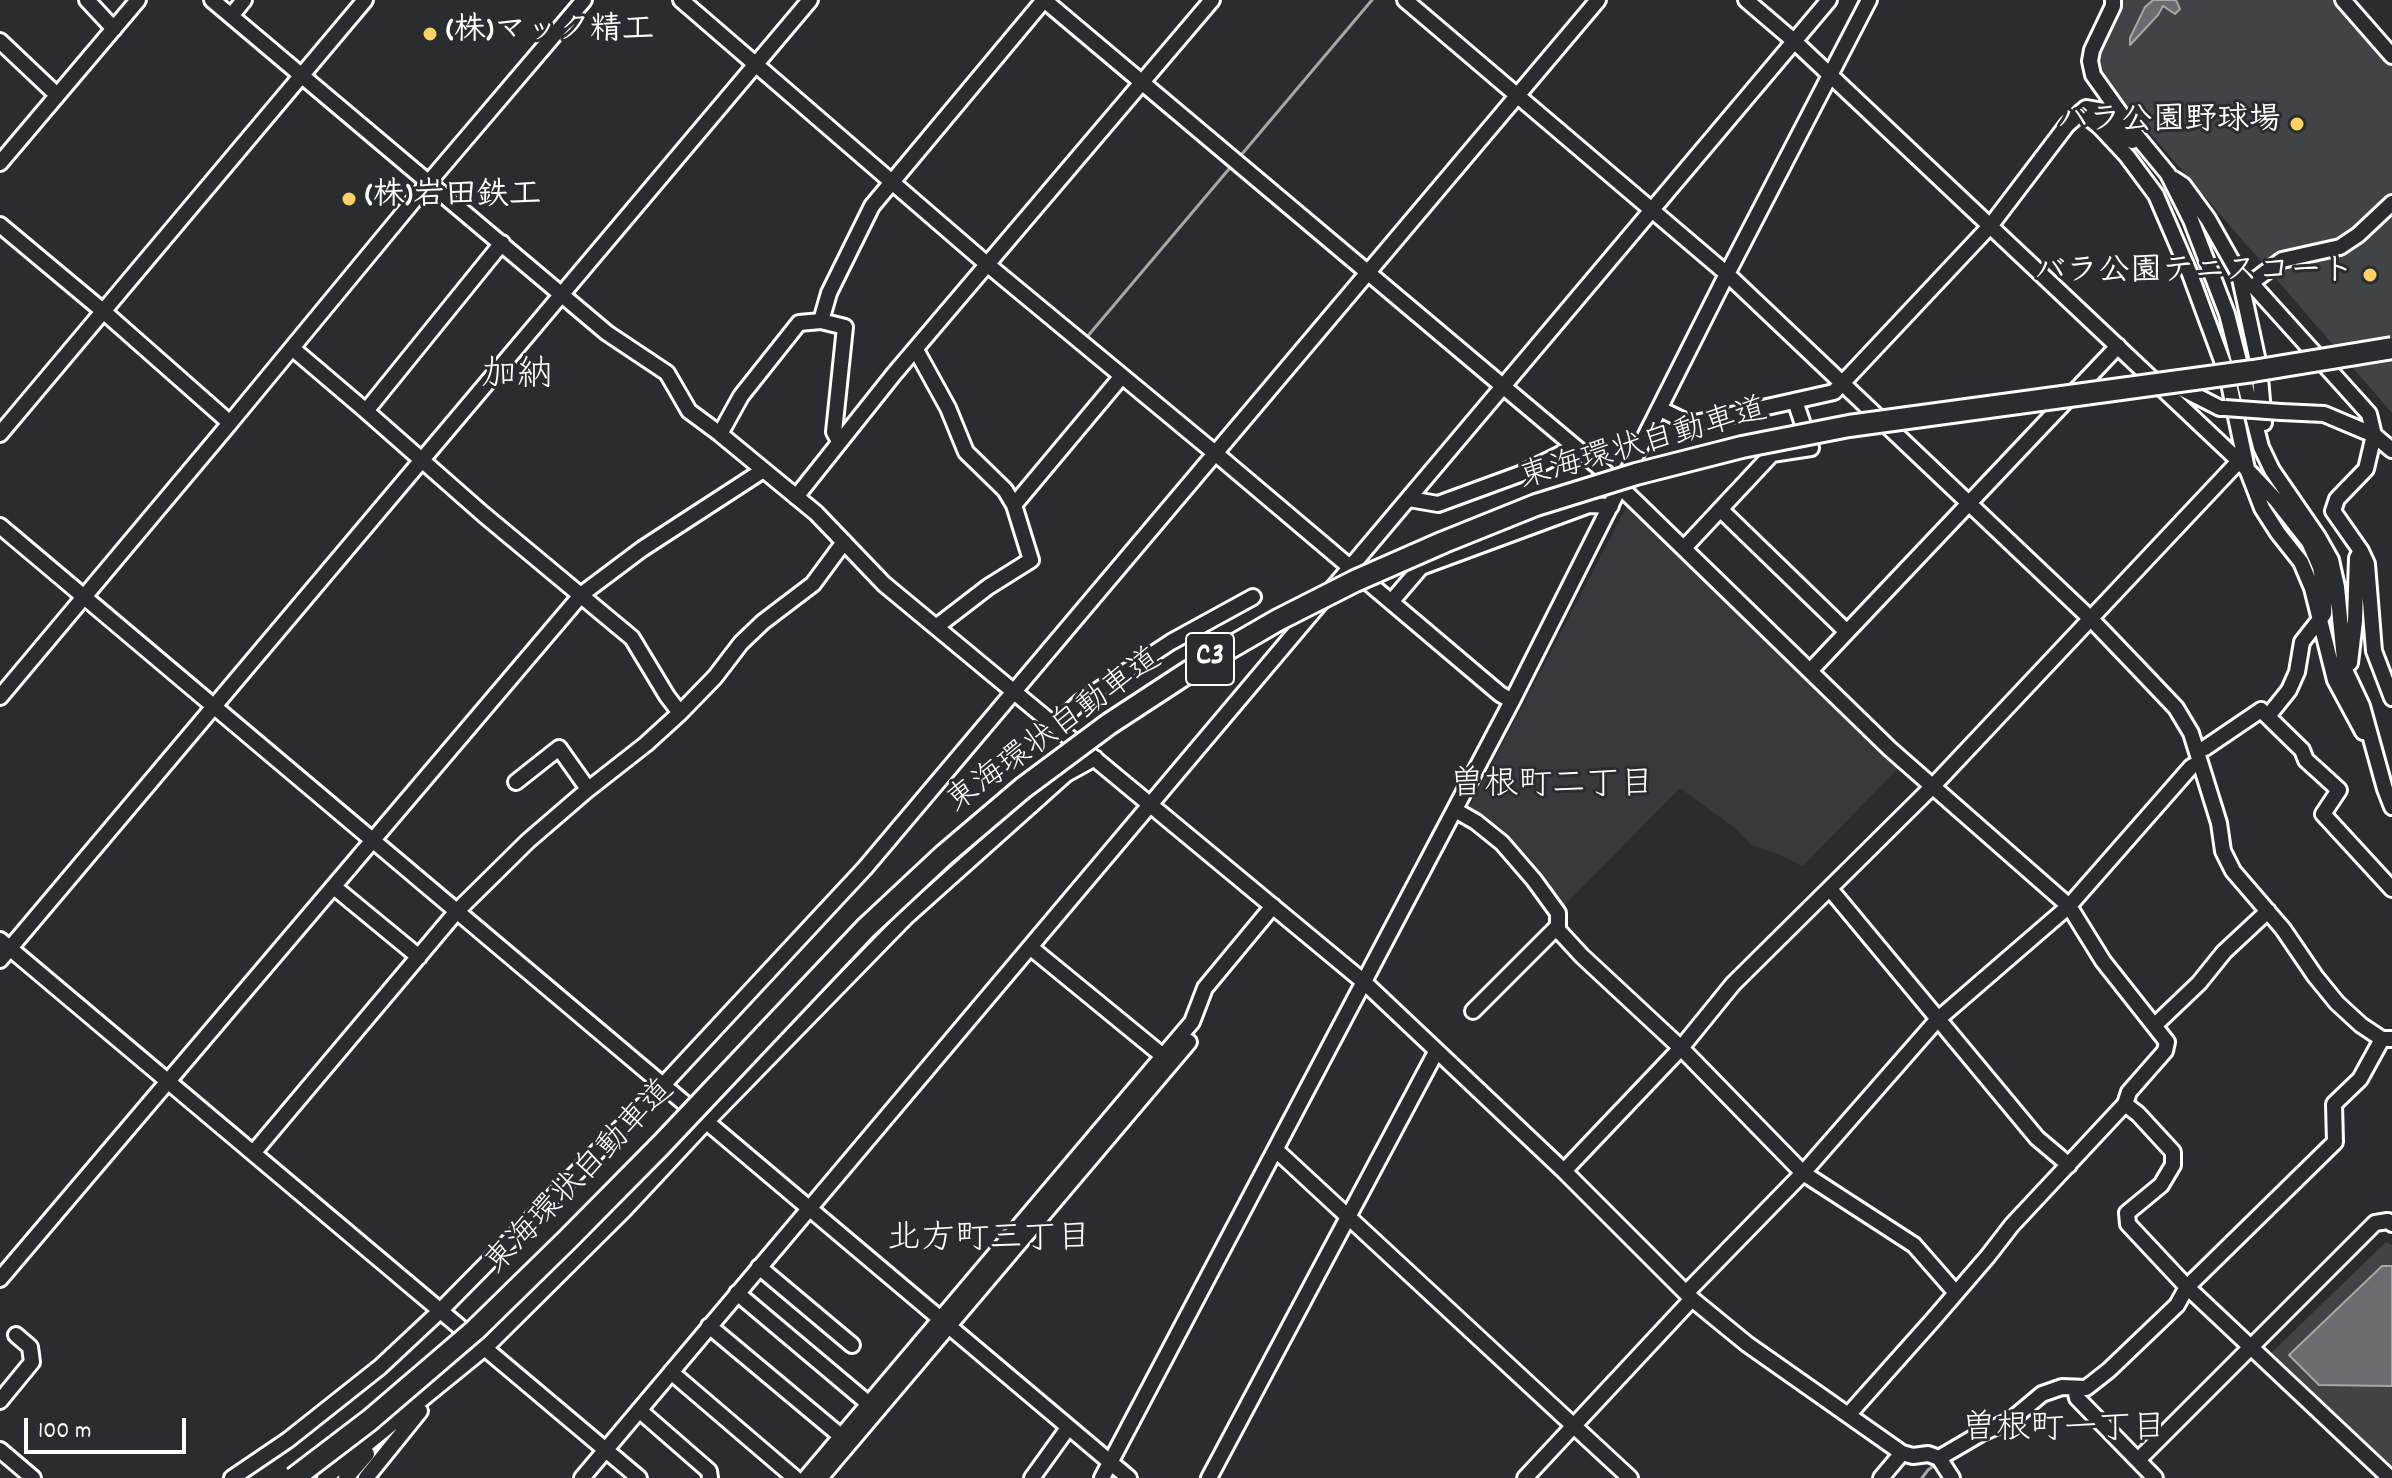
<!DOCTYPE html>
<html>
<head>
<meta charset="utf-8">
<style>
  body { margin:0 }
  #map { position:relative; width:2392px; height:1478px; overflow:hidden; background:#2a2d2e; font-family:Dekko,sans-serif }
  canvas { display:block }
  .scale { position:absolute; left:24px; top:1418px; width:162px; height:36px; box-sizing:border-box; border:4px solid #fff; border-top:0; padding-left:10px; font-size:24px; line-height:28px; white-space:nowrap; color:#fff; -webkit-text-stroke:6px #2a2d2e; paint-order:stroke }
</style>
</head>
<body>
<div id="map">
<canvas width="2392" height="1478"></canvas>
<div class="scale">100 m</div>
</div>
<script>
const context = document.querySelector('canvas').getContext('2d');
context.lineJoin = 'round';
function paint(path, color) {
  context.fillStyle = color;
  context.fill(path, 'evenodd');
}
function shape(rows) {
  const path = new Path2D();
  for (const r of rows) {
    path.moveTo(r[0], r[1]);
    for (let i = 2; i < r.length; i += 2) path.lineTo(r[i], r[i + 1]);
  }
  return path;
}
function stroke(path, color, width, dash) {
  context.strokeStyle = color;
  context.lineWidth = width;
  context.lineCap = dash ? 'butt' : 'round';
  context.setLineDash(dash || []);
  context.stroke(path);
}
function drawText(font, color, halo, rows, align = 'center') {
  context.font = font + ' Dekko,"Klee One",sans-serif';
  context.lineWidth = 6;
  context.setLineDash([]);
  context.textBaseline = 'middle';
  context.strokeStyle = halo;
  context.fillStyle = color;
  for (const [text, x, y, turn = 0] of rows) {
    context.save();
    context.translate(x, y);
    context.rotate((+turn || 0) * Math.PI / 180);
    context.textAlign = isNaN(turn) ? turn : align;
    if (halo) context.strokeText(text, 0, 0);
    context.fillText(text, 0, 0);
    context.restore();
  }
}
paint(shape([
  [1629,502,1900,766,1803,866,1773,852,1751,845,1735,828,1680,788,1564,906,1544,877,1519,849,1495,827,1469,808]
]), '#373a3b');
paint(shape([
  [2120,0,2335,0,2392,66,2392,413,2098,73,2096,58,2119,11],
  [2386,1242,2392,1245,2392,1466,2270,1354]
]), '#414445');
const water = shape([
  [2153,0,2176,0,2180,9,2175,14,2163,6,2158,15,2130,45,2130,38,2145,7,2153,0],
  [2382,1266,2392,1266,2392,1386,2319,1385,2289,1355,2382,1266]
]);
paint(water, '#6a6c6d');
stroke(water, '#a6a7a7', 2);
stroke(shape([
  [1242,154,1372,0],
  [1087,337,1229,169],
  [1922,1478,1928,1470,1936,1464]
]), '#a6a7a7', 3);
const minor = shape([
  [87,0,114,29],
  [212,0,607,333,667,373,689,411,720,434,816,513,884,584,1364,982,1564,1171,1692,1299,1747,1344,1902,1453,1913,1456,1928,1454,1939,1458,1952,1478],
  [681,0,988,265,1215,453,1500,694,1512,701],
  [1044,0,1606,473,1890,749,2069,906,2103,961,2167,1042,2165,1051,2129,1092,2125,1104,2012,1225,1988,1256,1932,1321,1849,1414],
  [1405,0,1727,274,2091,619,2137,667,2176,708,2191,733,2219,823,2223,851,2233,871,2283,929,2315,976,2337,1003,2361,1025,2382,1039,2392,1039],
  [1746,0,1794,41,2239,461,2276,500,2309,542,2320,567,2325,594,2324,614,2302,642,2297,672,2289,690,2269,715],
  [2113,0,2113,6,2092,50,2090,61,2093,75,2135,134,2168,174,2191,220,2227,314,2261,447,2272,470,2318,537,2331,560,2337,587,2345,670,2362,706,2385,789,2392,807],
  [2343,0,2392,56],
  [231,16,244,0],
  [0,41,57,95],
  [2081,112,2099,126,2127,156,2156,195,2190,274,2227,374,2247,469,2262,508,2278,533,2301,562,2312,588,2335,680,2363,732],
  [0,163,138,0],
  [2174,179,2183,185,2208,219,2239,274,2259,366,2264,423],
  [0,225,103,311,230,423,0,697],
  [2239,274,2251,283,2369,414,2374,435,2392,450],
  [2251,283,2282,260,2340,247,2358,235,2392,203],
  [292,348,366,411,502,243],
  [916,350,948,408,966,452,1005,490,1014,505],
  [2171,383,2220,408,2225,408],
  [1660,409,1691,424,1834,392,1991,225,2067,125,2086,108,2098,110,2132,141],
  [366,411,483,514,632,638,667,696,680,713],
  [2281,412,2324,414,2374,435,2366,469,2337,499,2333,511,2361,551,2367,564,2374,651,2392,698],
  [230,423,429,182,584,0],
  [0,434,365,0],
  [720,434,741,396,799,323,821,321],
  [839,441,834,432,845,327,821,321,829,293,872,206,1044,0],
  [796,497,894,374,1212,0],
  [1409,499,1438,504,1520,474,1575,447],
  [1721,510,1847,632],
  [0,526,1129,1478],
  [1684,548,1772,454,1811,448,1795,401],
  [1391,602,1421,567,1589,505,1611,506],
  [936,627,988,587,1031,560,1014,505,1122,376],
  [2350,663,2355,621,2357,558,2361,551],
  [1810,671,2118,346],
  [1055,726,1080,702,1171,642,1253,597],
  [2197,751,2205,748,2261,710,2302,750,2306,760,2339,790,2323,814,2392,889],
  [516,782,559,748,588,789],
  [1455,810,1476,822,1502,843,1534,880,1558,913,1558,930,1582,956,1681,1048,1803,1173,1914,1245,1956,1293],
  [334,887,419,957],
  [1830,889,2037,1138,2069,1165],
  [0,940,639,1478],
  [1030,947,1163,1056],
  [0,960,810,0],
  [1473,1011,1558,926],
  [2155,1025,2199,983,2224,952,2268,911],
  [2125,1104,2138,1114,2173,1152,2173,1165,2161,1185,2127,1213,2128,1224,2187,1287,2390,1478],
  [1276,1150,1630,1478],
  [254,1152,457,911,528,841,586,791,646,744,680,713,715,677,741,643,763,622,813,584,844,542],
  [1564,1171,1681,1048,1733,984,1933,786,2239,461],
  [759,1267,852,1345],
  [0,1279,582,594,642,549,762,471],
  [737,1293,869,1404],
  [1686,1293,1803,1173,1937,1020,2069,906,2191,767,2200,762],
  [709,1326,842,1437],
  [671,1372,795,1478],
  [2075,1389,2077,1398,2155,1478],
  [0,1401,32,1362,30,1347,16,1335],
  [639,1410,709,1471,710,1478],
  [0,1450,33,1478],
  [1939,1458,1980,1434,2011,1420,2042,1394,2062,1387,2086,1388,2109,1370,2177,1305,2187,1287,2335,1142,2334,1104,2360,1079,2382,1039],
  [2138,1460,2375,1223,2388,1221,2392,1224],
  [232,1478,288,1440,380,1367,441,1310,664,1084,865,868,1598,0],
  [325,1478,486,1347,624,1210,707,1121,906,917,1066,774,1095,758],
  [346,1478,367,1454],
  [366,1478,420,1411],
  [582,1478,1829,0],
  [806,1478,1180,1036],
  [820,1478,1189,1042,1180,1036,1192,1022,1205,988,1273,906],
  [1032,1478,1068,1428],
  [1102,1478,1512,701,1727,274,1869,0],
  [1209,1478,1436,1052],
  [1525,1478,1692,1299],
  [1881,1478,1902,1453]
]);
stroke(minor, '#fff', 20);
stroke(minor, '#2a2d2e', 14);
const minorBridge = shape([
  [2225,408,2281,412]
]);
const highwayBridge = shape([
  [294,1478,370,1420,475,1330,567,1240,661,1145,866,928,943,856,1023,788,1109,724,1190,671,1278,620,1355,581,1444,542,1536,505,1636,474,1742,447,1849,426,2253,371,2392,348]
]);
stroke(minorBridge, '#fff', 20, []);
stroke(highwayBridge, '#fff', 26, []);
stroke(minorBridge, '#2a2d2e', 14);
stroke(highwayBridge, '#2a2d2e', 20);
for (const [x, y, r, color] of [
  [430,34,8,"#ffd166"],
  [2297,124,8,"#ffd166"],
  [349,199,8,"#ffd166"],
  [2370,275,8,"#ffd166"]
]) {
  const dot = new Path2D();
  dot.arc(x, y, r, 0, 2 * Math.PI);
  context.fillStyle = color;
  context.fill(dot);
  stroke(dot, '#2a2d2e', 3);
}
for (const [x, y, w] of [
  [1210,659,48]
]) {
  const box = new Path2D();
  box.roundRect(x - w / 2, y - 26, w, 52, 6);
  context.fillStyle = '#2a2d2e';
  context.fill(box);
  stroke(box, '#fff', 2);
}
drawText('bold 30px', '#fff', null, [
  ["C3",1210,659]
]);
drawText('bold 32px', '#fff', '#2a2d2e', [
  ["(株)マック精工",446,34],
  ["バラ公園野球場",2281,124,"right"],
  ["(株)岩田鉄工",365,199],
  ["バラ公園テニスコート",2354,275,"right"]
], 'left');
drawText('32px', '#fff', '#2a2d2e', [
  ["東海環状自動車道",1644,447,-16],
  ["東海環状自動車道",1056,733,-36],
  ["東海環状自動車道",582,1179,-46]
]);
drawText('34px', '#fff', '#2a2d2e', [
  ["曽根町二丁目",1552,788],
  ["北方町三丁目",989,1242],
  ["曽根町一丁目",2064,1432]
]);
drawText('36px', '#fff', '#2a2d2e', [
  ["加納",517,379]
]);
</script>
</body>
</html>
